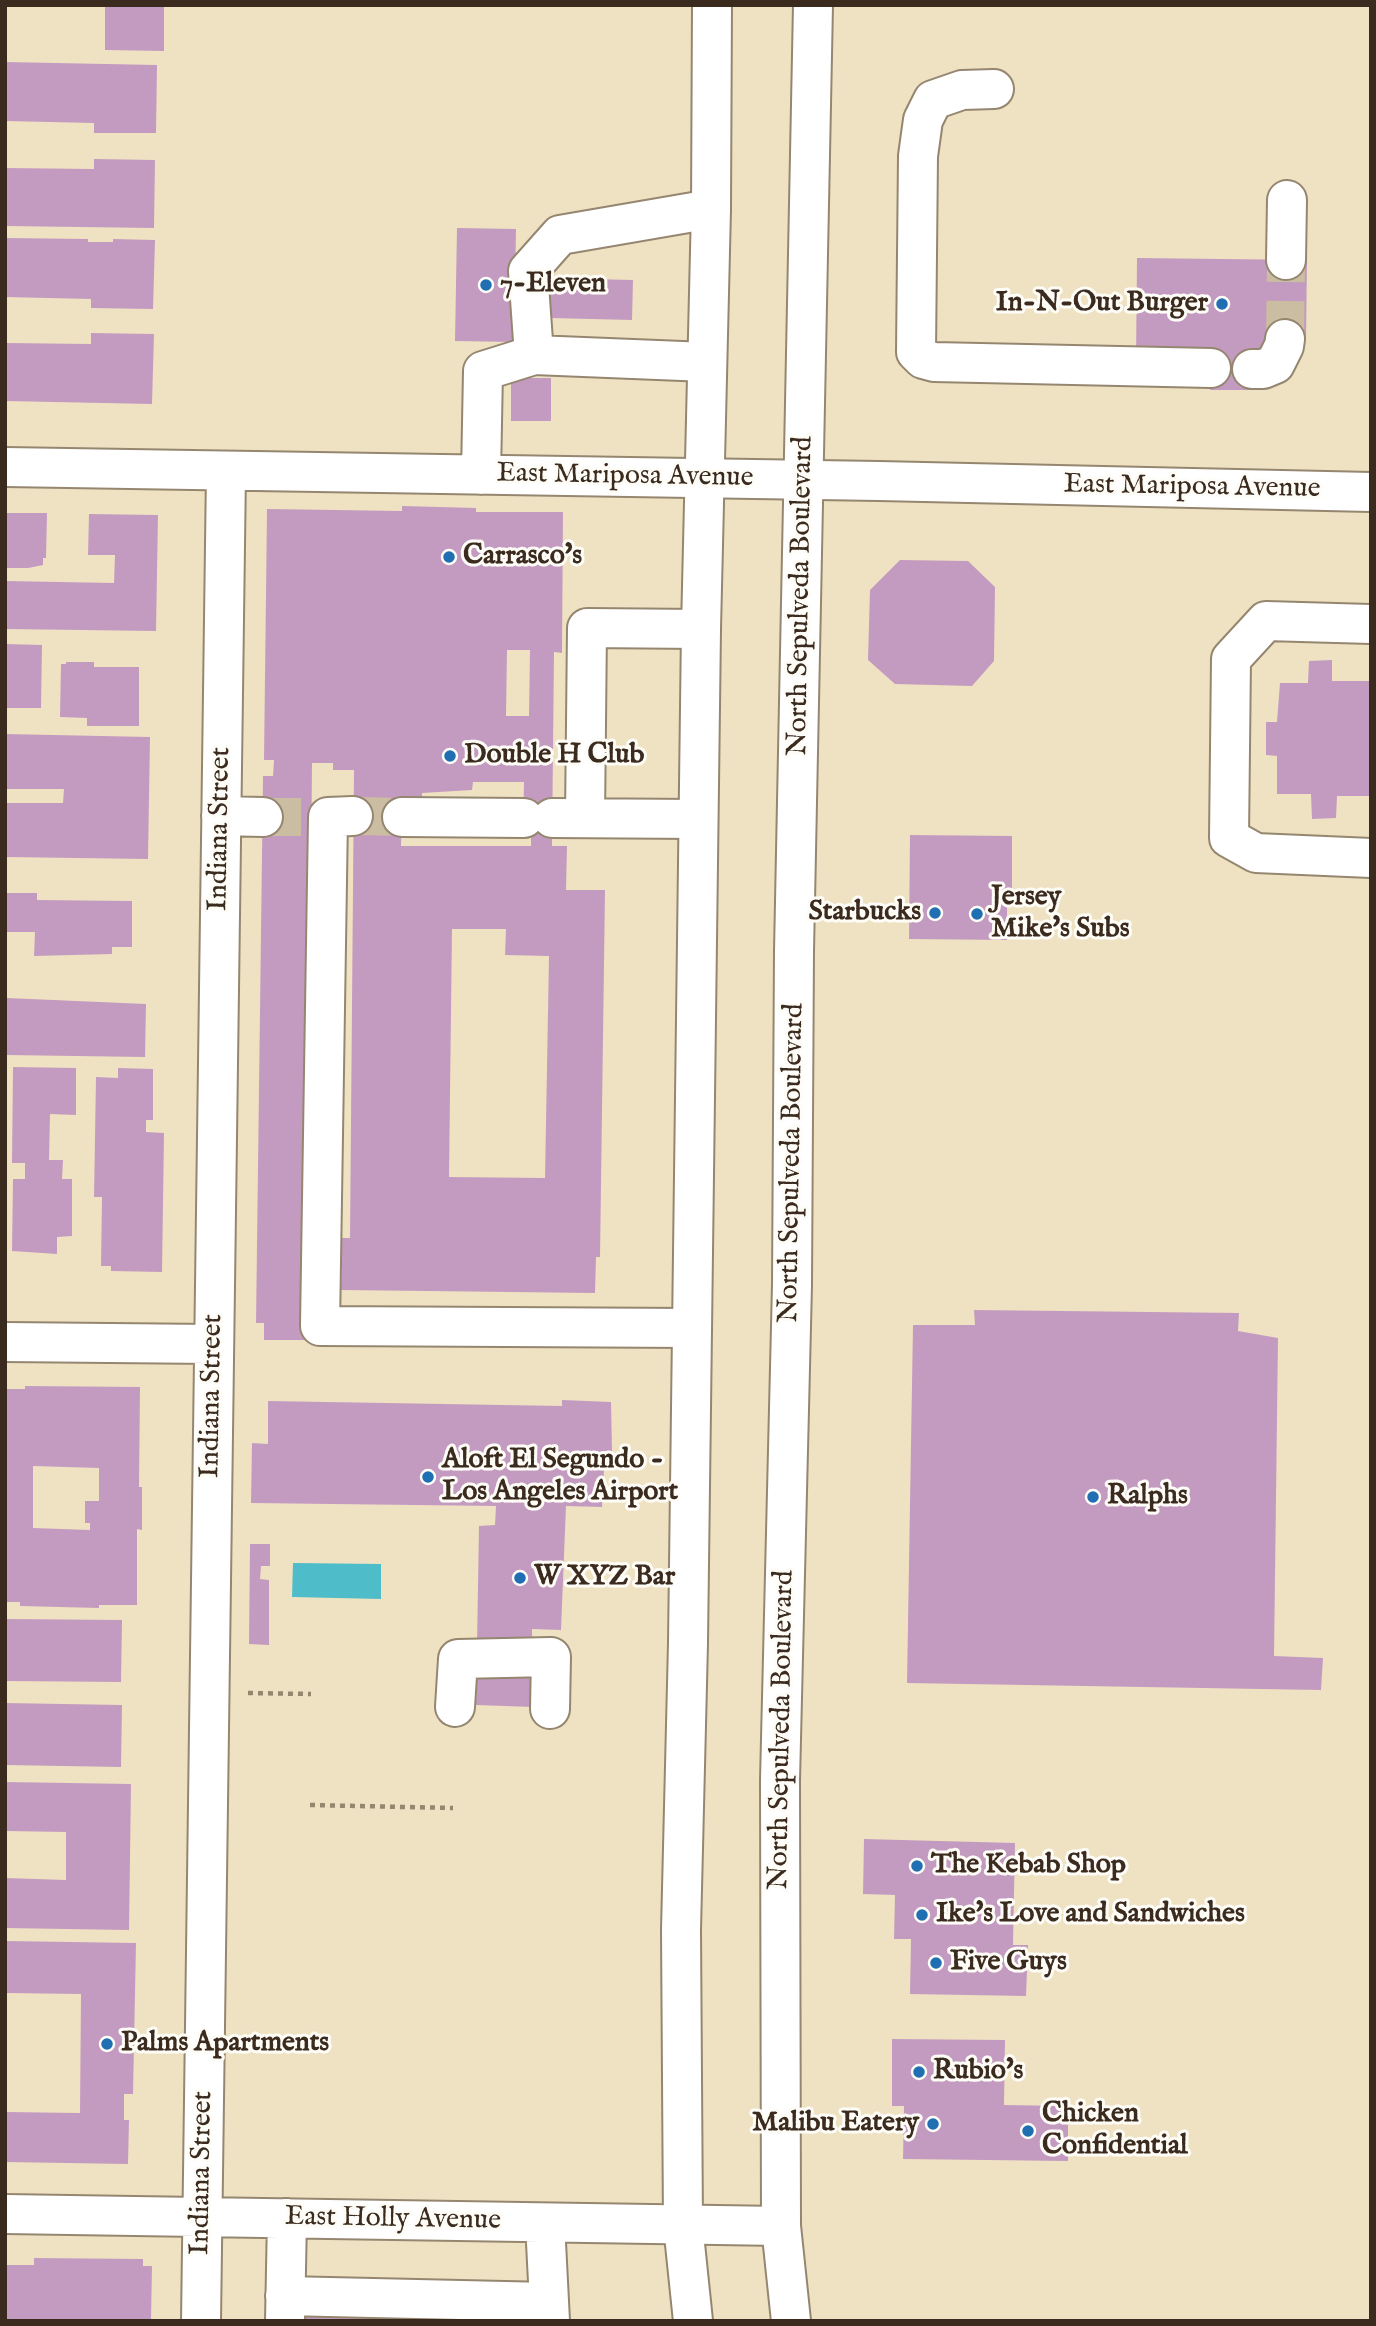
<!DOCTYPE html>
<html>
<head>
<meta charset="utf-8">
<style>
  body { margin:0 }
  #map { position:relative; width:1376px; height:2326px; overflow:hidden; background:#efe2c2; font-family:"IM FELL English",serif }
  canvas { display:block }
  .frame { position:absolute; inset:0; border:7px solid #3b2a1e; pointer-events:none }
</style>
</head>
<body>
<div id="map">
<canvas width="1376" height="2326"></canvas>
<div class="frame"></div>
</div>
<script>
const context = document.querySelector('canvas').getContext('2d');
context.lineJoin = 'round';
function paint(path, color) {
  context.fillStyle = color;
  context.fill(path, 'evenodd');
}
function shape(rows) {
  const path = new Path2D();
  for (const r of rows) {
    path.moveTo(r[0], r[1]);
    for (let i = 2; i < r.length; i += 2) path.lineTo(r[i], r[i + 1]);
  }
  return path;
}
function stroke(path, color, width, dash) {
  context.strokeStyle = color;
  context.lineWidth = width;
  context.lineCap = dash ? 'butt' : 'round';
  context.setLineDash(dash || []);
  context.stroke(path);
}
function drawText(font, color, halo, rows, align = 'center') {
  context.font = font + ' "IM FELL English",serif';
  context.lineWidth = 6;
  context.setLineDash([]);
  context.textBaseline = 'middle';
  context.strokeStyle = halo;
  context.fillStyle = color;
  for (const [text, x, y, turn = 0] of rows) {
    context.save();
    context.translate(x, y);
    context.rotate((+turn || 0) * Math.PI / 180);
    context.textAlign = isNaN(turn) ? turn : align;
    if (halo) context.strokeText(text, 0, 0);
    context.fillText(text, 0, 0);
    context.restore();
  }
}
paint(shape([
  [293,1563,381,1564,381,1599,292,1597]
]), '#4fbcca');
paint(shape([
  [105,5,164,5,164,51,105,50],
  [5,62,157,65,156,133,94,133,94,123,5,121],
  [94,159,155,160,154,228,5,226,5,168,94,169],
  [457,228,516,229,514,342,455,341],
  [5,238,88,239,88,242,113,242,113,239,155,240,153,309,91,308,91,299,5,297],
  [1137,258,1307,260,1306,340,1275,339,1252,366,1251,390,1210,390,1211,368,1136,360],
  [550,278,633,280,632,320,550,318],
  [91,333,154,334,152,404,5,401,5,343,91,344],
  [511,378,551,378,551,421,511,421],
  [402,506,476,508,476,512,563,512,562,653,554,652,552,846,567,846,566,890,605,890,600,1257,596,1257,595,1293,341,1290,342,1238,350,1238,354,770,333,770,333,763,312,763,307,1340,264,1340,264,1323,256,1323,263,776,273,776,274,760,264,760,267,509,402,511],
  [507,650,530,650,529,716,506,716],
  [473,782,524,782,523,832,531,832,531,846,401,846,402,800,422,801,422,793,472,790],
  [452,929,506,929,505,955,549,956,545,1178,449,1177],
  [5,513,47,513,46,558,43,558,43,565,28,568,5,568],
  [89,514,158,515,156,631,5,629,5,581,114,583,115,555,88,555],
  [900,560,968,561,995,587,994,661,972,686,895,684,868,660,870,590],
  [5,644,42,645,41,708,5,708],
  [1332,660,1332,681,1371,681,1371,796,1337,796,1336,818,1312,819,1311,794,1277,794,1277,756,1266,755,1266,722,1277,722,1280,683,1308,683,1309,661],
  [66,662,94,662,94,667,139,667,139,726,87,726,87,718,60,717,61,664,66,664],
  [5,734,150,737,148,859,5,857,5,803,63,803,64,789,5,789],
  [910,835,1012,836,1012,891,1007,891,1007,940,909,939],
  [5,893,37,893,37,900,132,901,132,947,112,947,112,954,34,956,35,932,5,932],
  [7,998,146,1004,145,1057,6,1055],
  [13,1067,76,1068,76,1115,50,1114,49,1160,63,1160,62,1179,72,1179,72,1236,57,1237,57,1254,12,1251,13,1179,25,1179,25,1163,12,1163],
  [118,1068,153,1069,153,1120,146,1120,146,1132,164,1133,162,1272,111,1271,111,1266,101,1266,102,1197,94,1197,96,1077,118,1078],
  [974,1310,1239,1313,1238,1331,1278,1338,1274,1656,1323,1658,1321,1690,907,1683,913,1325,975,1325],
  [25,1386,140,1387,139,1487,142,1487,142,1530,137,1529,137,1605,99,1605,99,1608,20,1606,20,1602,5,1602,5,1389,25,1389],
  [33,1466,99,1468,99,1501,85,1501,85,1523,90,1523,90,1530,33,1528],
  [562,1400,611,1402,612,1451,605,1451,602,1507,566,1506,561,1630,532,1629,533,1707,476,1705,479,1526,495,1525,496,1506,251,1503,252,1443,268,1444,268,1401,562,1406],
  [250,1544,270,1544,270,1566,261,1566,260,1579,269,1580,269,1645,249,1644],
  [5,1619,122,1620,121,1682,5,1681],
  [5,1703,122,1705,121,1767,5,1765],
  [5,1782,131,1784,129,1930,5,1928,5,1878,66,1880,66,1832,5,1831],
  [864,1839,1015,1843,1013,1945,1028,1945,1026,1996,910,1994,911,1939,894,1939,895,1895,863,1894],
  [5,1941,136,1943,133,2094,124,2094,124,2120,129,2120,128,2164,5,2162,5,2112,80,2113,81,1994,5,1993],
  [892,2039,1005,2040,1004,2105,1068,2106,1068,2161,903,2159,904,2106,892,2106],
  [34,2258,143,2259,143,2266,152,2266,151,2321,5,2321,5,2265,34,2265],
  [292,2315,480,2318,480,2321,292,2321]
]), '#c49bc0');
stroke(shape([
  [1285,339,1286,260],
  [353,816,402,817],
  [263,817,312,817]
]), '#cbbda1', 38, [38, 19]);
const minor = shape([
  [994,89,962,90,933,100,923,120,918,156,916,352,923,359,934,362,1211,368],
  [1286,260,1287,200],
  [707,362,534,355,528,271,560,235,711,209],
  [1252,369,1263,369,1275,364,1284,346,1285,339],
  [5,467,879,481,1371,492],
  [481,475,483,371,534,355],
  [1371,624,1266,621,1231,659,1229,838,1256,853,1371,858],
  [221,816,263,817],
  [353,816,328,817,320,1326,692,1328],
  [402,817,524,818],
  [552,818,698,819],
  [585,818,587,628,701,629],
  [5,1342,214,1344],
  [455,1707,458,1659,551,1657,550,1709],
  [5,2214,781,2226],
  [545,2223,550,2321],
  [285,2296,549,2302],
  [201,2321,226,471],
  [285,2321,287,2218]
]);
const highway = shape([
  [693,2321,683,2225,681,1930,688,1643,701,629,711,209,712,5],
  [791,2321,781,2226,780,1780,792,1285,794,951,813,5]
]);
stroke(minor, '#958670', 42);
stroke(highway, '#958670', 42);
stroke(shape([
  [248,1693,311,1694],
  [310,1805,453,1808]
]), '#958670', 4.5, [5, 5]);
stroke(minor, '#fff', 38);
stroke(highway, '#fff', 38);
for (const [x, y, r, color] of [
  [486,285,7,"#1f6fb2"],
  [1222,304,7,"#1f6fb2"],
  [449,557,7,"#1f6fb2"],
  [450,756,7,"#1f6fb2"],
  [935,913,7,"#1f6fb2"],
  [977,914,7,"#1f6fb2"],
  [428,1477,7,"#1f6fb2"],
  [1093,1497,7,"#1f6fb2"],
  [520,1578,7,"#1f6fb2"],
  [917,1866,7,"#1f6fb2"],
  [922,1915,7,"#1f6fb2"],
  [936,1963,7,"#1f6fb2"],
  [107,2044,7,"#1f6fb2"],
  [919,2072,7,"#1f6fb2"],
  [933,2124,7,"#1f6fb2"],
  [1028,2131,7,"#1f6fb2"]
]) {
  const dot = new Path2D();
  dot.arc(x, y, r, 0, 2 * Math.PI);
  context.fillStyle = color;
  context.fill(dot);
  stroke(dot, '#fdfcf7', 2.5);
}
drawText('bold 28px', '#3b2a1e', '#fdfcf7', [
  ["7-Eleven",500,285],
  ["In-N-Out Burger",1208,304,"right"],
  ["Carrasco's",463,557],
  ["Double H Club",464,756],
  ["Jersey",991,898],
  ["Mike's Subs",991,930],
  ["Starbucks",921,913,"right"],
  ["Aloft El Segundo -",442,1461],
  ["Los Angeles Airport",442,1493],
  ["Ralphs",1107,1497],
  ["W XYZ Bar",534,1578],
  ["The Kebab Shop",931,1866],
  ["Ike's Love and Sandwiches",936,1915],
  ["Five Guys",950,1963],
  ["Palms Apartments",121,2044],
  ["Rubio's",933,2072],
  ["Chicken",1042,2115],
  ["Confidential",1042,2147],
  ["Malibu Eatery",919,2124,"right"]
], 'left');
drawText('28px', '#3b2a1e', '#fdfcf7', [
  ["East Mariposa Avenue",625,477,1],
  ["East Mariposa Avenue",1192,488,1],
  ["North Sepulveda Boulevard",802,596,-89],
  ["Indiana Street",221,829,-89],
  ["North Sepulveda Boulevard",793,1163,-89],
  ["Indiana Street",213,1396,-89],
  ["North Sepulveda Boulevard",783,1730,-89],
  ["Indiana Street",203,2173,-89],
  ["East Holly Avenue",393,2220,1]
]);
</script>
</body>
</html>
